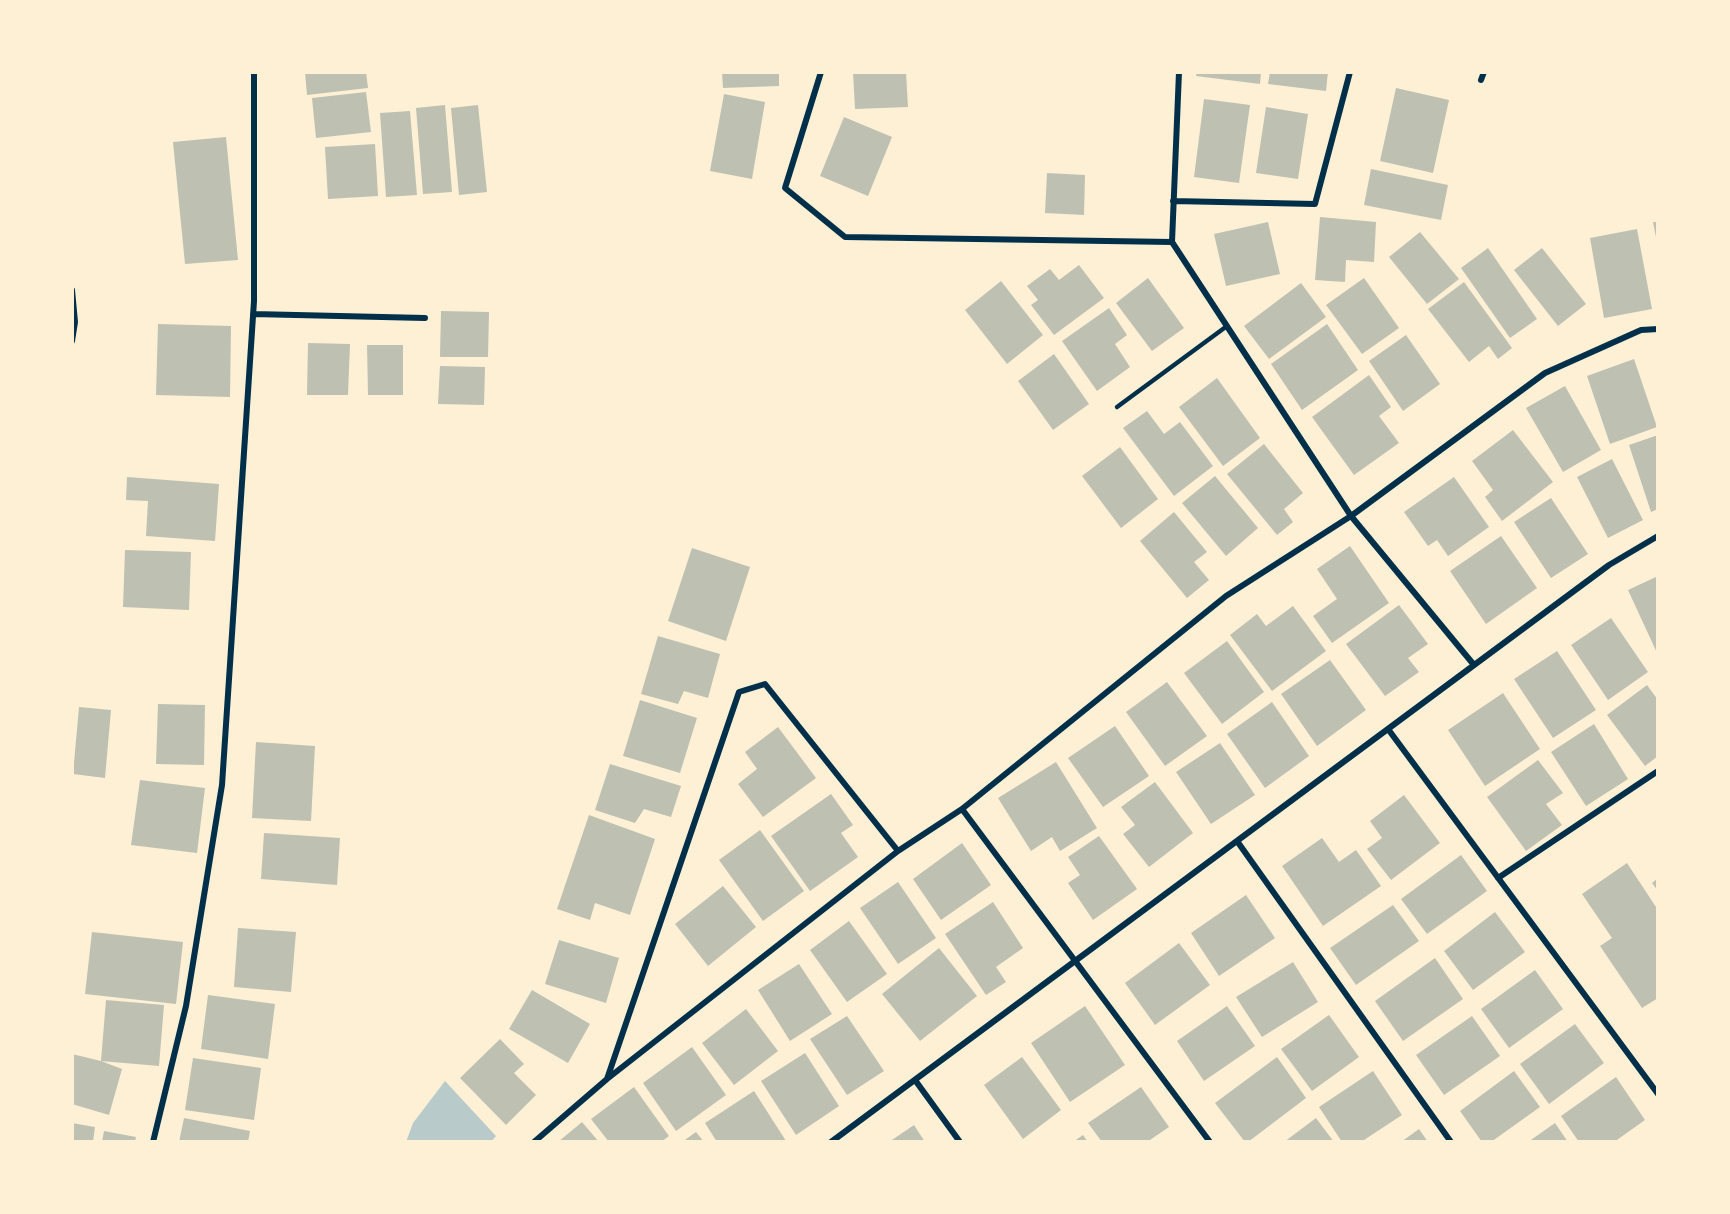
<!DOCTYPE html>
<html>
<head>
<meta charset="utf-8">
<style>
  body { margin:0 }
  #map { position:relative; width:1730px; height:1214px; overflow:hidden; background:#fdf0d5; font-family:Karla,sans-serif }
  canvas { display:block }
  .frame { position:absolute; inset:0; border:74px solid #fdf0d5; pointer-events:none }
</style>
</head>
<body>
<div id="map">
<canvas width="1730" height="1214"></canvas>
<div class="frame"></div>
</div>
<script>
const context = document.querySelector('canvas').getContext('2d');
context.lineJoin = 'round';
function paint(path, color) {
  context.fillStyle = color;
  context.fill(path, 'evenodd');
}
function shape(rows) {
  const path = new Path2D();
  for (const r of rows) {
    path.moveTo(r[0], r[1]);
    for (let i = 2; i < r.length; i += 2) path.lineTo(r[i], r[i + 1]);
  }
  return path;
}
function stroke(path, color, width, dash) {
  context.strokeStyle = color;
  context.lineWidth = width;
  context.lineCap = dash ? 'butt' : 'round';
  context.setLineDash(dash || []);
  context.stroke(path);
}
paint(shape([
  [445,1081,496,1136,491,1142,406,1142,413,1123]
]), '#b9caca');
paint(shape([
  [305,72,366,72,368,88,307,95],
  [722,72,779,72,779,86,723,88],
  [853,72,906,72,908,107,855,109],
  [1197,72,1261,72,1260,84,1196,76],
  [1270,72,1328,72,1326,91,1268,84],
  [1396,88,1449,100,1433,173,1380,161],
  [366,92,371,132,316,138,312,98],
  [724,94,765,102,752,179,710,171],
  [1204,99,1250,105,1239,183,1194,177],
  [445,105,452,192,423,194,416,108],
  [478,105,487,192,459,195,451,108],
  [1266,107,1308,114,1298,179,1256,173],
  [410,111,417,195,386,197,380,113],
  [844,117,892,137,868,196,820,176],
  [226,137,238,260,185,264,173,142],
  [375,144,378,196,328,199,325,147],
  [1371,169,1448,185,1441,220,1364,205],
  [1047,173,1085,175,1084,215,1045,213],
  [1320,217,1376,222,1374,262,1346,260,1345,282,1315,280],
  [1268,222,1280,274,1226,286,1214,234],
  [1653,222,1658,222,1658,241,1657,242],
  [1637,229,1652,309,1604,318,1590,238],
  [1420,232,1459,279,1427,304,1389,257],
  [1488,248,1537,319,1510,338,1461,268],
  [1542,248,1586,304,1558,326,1514,270],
  [1079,265,1104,298,1054,335,1031,305,1038,300,1027,286,1050,269,1059,280],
  [1148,278,1184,328,1152,351,1116,303],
  [1364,278,1399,328,1362,354,1326,305],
  [1001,281,1043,335,1007,364,965,310],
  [1464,282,1512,348,1498,359,1489,346,1469,362,1428,309],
  [1301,283,1326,317,1269,359,1244,326],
  [1109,308,1127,335,1115,344,1130,367,1097,391,1062,341],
  [441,311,489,312,488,357,440,357],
  [158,324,231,326,230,397,156,395],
  [1327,324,1358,370,1302,410,1271,364],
  [1406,335,1440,384,1403,411,1369,361],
  [308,343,350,344,348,395,307,395],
  [367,345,403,345,403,395,368,395],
  [1054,354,1089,404,1053,430,1018,381],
  [1634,359,1657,427,1610,444,1587,376],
  [440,366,485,367,484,405,438,404],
  [1369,375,1391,407,1379,416,1399,443,1354,475,1312,417],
  [1217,378,1260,438,1223,466,1179,407],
  [1565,386,1601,450,1563,472,1526,408],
  [1147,411,1164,434,1180,422,1213,466,1174,496,1123,428],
  [1513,430,1553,482,1502,521,1485,497,1493,490,1472,461],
  [1658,435,1658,509,1651,512,1629,445],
  [1264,444,1303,493,1284,509,1293,522,1277,535,1227,474],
  [1120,447,1158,499,1121,528,1082,476],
  [1612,459,1643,520,1608,538,1577,477],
  [1215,476,1258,528,1226,556,1182,503],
  [127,477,219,484,215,541,146,536,148,501,126,500],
  [1454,477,1489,527,1448,556,1437,540,1428,546,1404,512],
  [1551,498,1588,554,1551,578,1514,522],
  [1174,512,1207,552,1194,562,1209,580,1187,598,1140,541],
  [1501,536,1537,588,1486,624,1450,571],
  [1350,546,1389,603,1332,643,1313,616,1337,599,1317,569],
  [692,548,750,567,726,641,668,621],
  [125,550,191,552,189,610,123,607],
  [1658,576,1658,655,1628,590],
  [1399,605,1428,644,1408,658,1419,672,1385,696,1346,644],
  [1293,606,1326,651,1272,691,1230,635,1257,614,1266,626],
  [1611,618,1648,672,1608,700,1571,645],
  [658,636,720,654,708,698,684,691,678,704,641,694],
  [1227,641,1264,692,1222,724,1184,673],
  [1557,651,1596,710,1553,738,1514,679],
  [1330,660,1366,710,1317,746,1281,694],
  [1167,682,1207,736,1165,766,1126,712],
  [1647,685,1658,700,1658,756,1645,766,1607,715],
  [1503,693,1540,749,1485,786,1448,730],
  [640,700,697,718,680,773,623,756],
  [1272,702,1309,756,1265,788,1227,734],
  [158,704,205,705,204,765,156,764],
  [79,707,111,710,105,778,73,774],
  [1594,724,1628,779,1586,806,1551,752],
  [1115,726,1149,776,1103,807,1068,758],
  [778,727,816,778,763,817,738,784,757,769,745,752],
  [256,742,315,746,311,821,252,818],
  [1220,743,1255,795,1211,824,1176,772],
  [1538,760,1563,793,1546,804,1562,825,1526,851,1487,797],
  [1056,762,1097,828,1060,851,1052,837,1031,851,998,798],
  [610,764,681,786,671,817,644,809,635,823,595,810],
  [140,780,205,788,197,853,131,845],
  [1155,782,1193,833,1149,867,1123,834,1135,825,1121,807],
  [831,794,853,825,841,833,858,857,810,891,771,836],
  [1404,795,1440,843,1391,880,1367,849,1382,838,1370,821],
  [589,815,655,839,630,915,595,903,590,920,557,909],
  [760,830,804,891,763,921,719,860],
  [264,833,340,838,337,885,261,879],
  [1099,836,1137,889,1093,920,1068,883,1080,875,1068,857],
  [1322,838,1339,862,1356,850,1381,886,1323,926,1282,866],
  [962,843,991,885,941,920,913,879],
  [1461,855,1487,891,1427,934,1401,899],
  [1627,863,1658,910,1658,998,1642,1008,1600,946,1612,938,1582,894],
  [1658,878,1658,891,1652,883],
  [898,882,936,938,898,964,860,908],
  [723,886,756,927,708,966,675,924],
  [1246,895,1275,938,1219,976,1191,933],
  [993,902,1023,948,996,967,1006,982,986,995,945,934],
  [1393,905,1419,941,1356,985,1330,948],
  [1495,912,1525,952,1473,990,1444,951],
  [849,921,887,974,847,1002,810,950],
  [238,928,296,932,291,992,234,987],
  [92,932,183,942,176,1004,85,994],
  [559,940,619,958,606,1003,545,984],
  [1179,943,1210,985,1155,1025,1125,983],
  [939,948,977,996,920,1041,882,994],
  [1435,958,1463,999,1403,1041,1375,1001],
  [1293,962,1318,1002,1262,1037,1236,997],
  [799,964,832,1014,790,1041,758,990],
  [1535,970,1563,1009,1509,1048,1481,1009],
  [532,990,590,1024,568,1063,509,1029],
  [208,995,275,1004,268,1059,201,1049],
  [106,1000,164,1005,159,1066,101,1061,122,1069,109,1115,72,1104,72,1054,101,1061],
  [1085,1006,1125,1065,1070,1102,1031,1043],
  [1227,1006,1255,1046,1204,1081,1177,1041],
  [746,1009,778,1051,734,1085,702,1043],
  [1329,1015,1359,1057,1312,1091,1281,1049],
  [847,1016,884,1071,847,1095,810,1039],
  [1472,1016,1500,1056,1444,1095,1416,1055],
  [1575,1024,1604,1063,1549,1104,1520,1064],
  [500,1039,524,1064,514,1073,536,1095,506,1125,460,1078],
  [692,1047,726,1095,676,1131,643,1083],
  [805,1053,839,1106,796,1135,761,1081],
  [1022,1057,1061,1110,1023,1139,984,1085],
  [1277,1057,1306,1098,1248,1142,1245,1142,1215,1103],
  [193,1058,261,1068,254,1120,185,1110],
  [1373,1071,1402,1115,1361,1142,1342,1142,1319,1107],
  [1514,1071,1540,1107,1491,1142,1482,1142,1460,1111],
  [1616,1077,1645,1120,1614,1142,1579,1142,1561,1116],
  [634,1087,669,1136,661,1142,609,1142,591,1119],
  [1141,1087,1169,1127,1147,1142,1102,1142,1088,1123],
  [754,1091,786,1141,717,1142,705,1123],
  [184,1118,250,1131,248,1142,179,1142],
  [1316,1118,1334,1142,1284,1142],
  [582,1122,599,1142,558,1142],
  [72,1123,95,1127,93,1142,72,1142],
  [1555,1123,1568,1142,1528,1142],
  [914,1125,925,1142,889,1142],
  [1419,1129,1428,1142,1401,1142],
  [104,1131,136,1137,135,1142,102,1142],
  [696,1132,704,1142,682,1142],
  [1083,1135,1088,1142,1073,1142]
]), '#bec0b2');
stroke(shape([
  [1117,407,1227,326]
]), '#003049', 4.5);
stroke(shape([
  [821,72,785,188,845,237,1172,242],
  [1179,72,1172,242,1351,516,1474,665],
  [1481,80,1484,72],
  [1173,201,1315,204,1350,72],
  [72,290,75,322,72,341],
  [253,314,425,318],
  [1388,729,1658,1094],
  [962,809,1210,1142],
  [1237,841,1451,1142],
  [1498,878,1658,771],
  [607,1079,898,851,962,809,1226,596,1351,516,1545,373,1641,330,1658,329],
  [915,1080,960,1142],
  [153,1142,186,1006,222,785,254,301,254,72],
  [534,1142,607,1079,739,692,765,684,898,851],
  [831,1142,1609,565,1658,536]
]), '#003049', 6);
</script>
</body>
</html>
